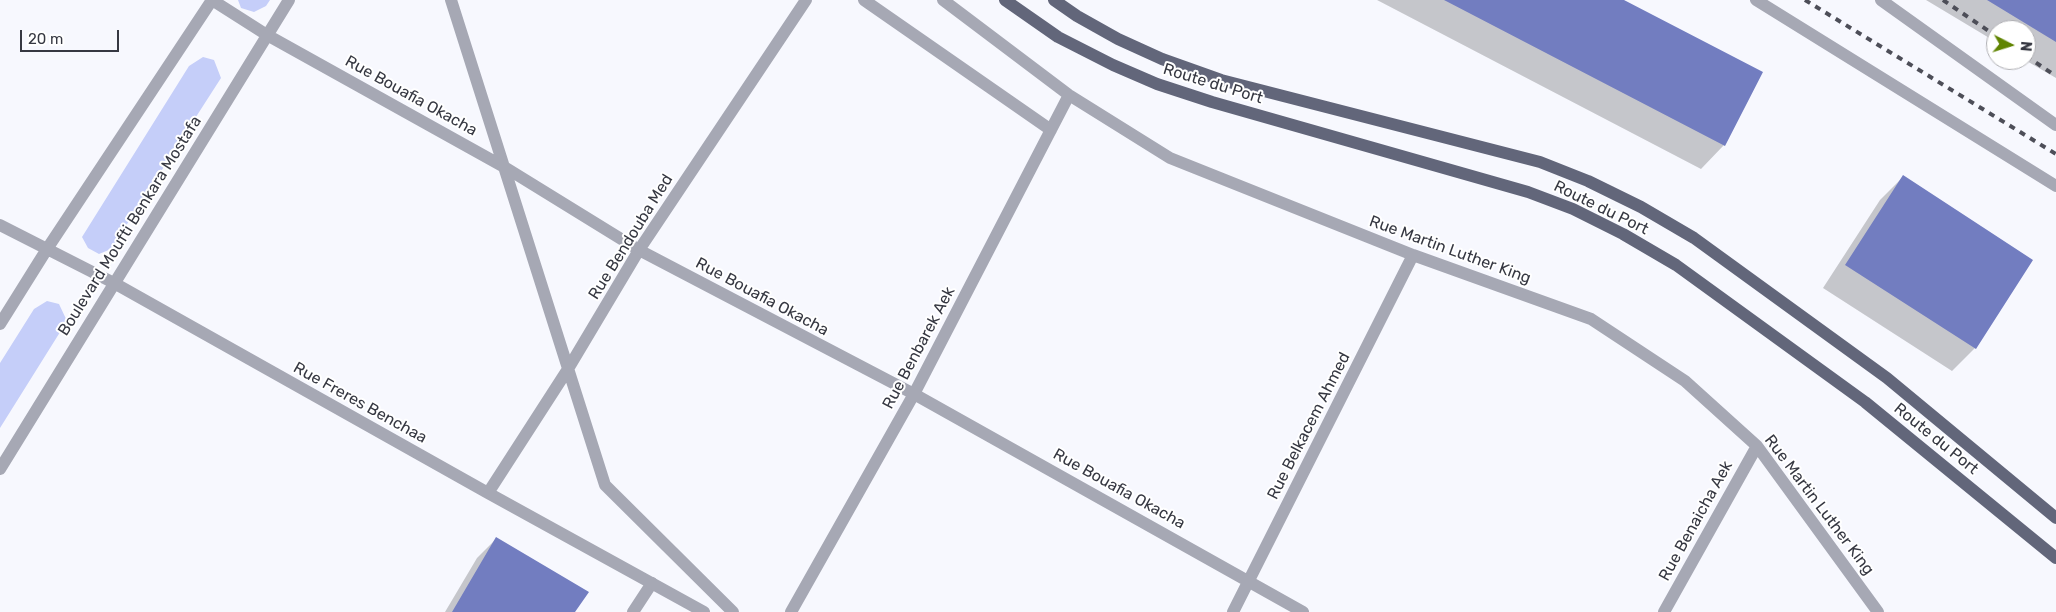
<!DOCTYPE html>
<html>
<head>
<meta charset="utf-8">
<style>
  body { margin:0 }
  #map { position:relative; width:2056px; height:612px; overflow:hidden; background:#f7f8fe; font-family:Rubik,sans-serif }
  canvas { display:block }
  .north { position:absolute; left:1986px; top:20px; width:50px; height:50px; box-sizing:border-box; background:#fff; border:1px solid #afafb3; border-radius:50%; rotate:95deg; font-size:14px; font-weight:700; line-height:20px; text-align:center; color:#363842 }
  .north::after { content:''; display:block; margin:auto; width:18px; height:22px; background:#608401; clip-path:polygon(50% 0,100% 100%,50% 72%,0 100%) }
  .scale { position:absolute; left:20px; top:30px; width:99px; height:22px; box-sizing:border-box; border:2px solid #363842; border-top:0; padding-left:6px; font-size:15px; line-height:18px; white-space:nowrap; color:#363842; -webkit-text-stroke:4px #fff; paint-order:stroke }
</style>
</head>
<body>
<div id="map">
<canvas width="2056" height="612"></canvas>
<div class="north">N</div>
<div class="scale">20 m</div>
</div>
<script>
const context = document.querySelector('canvas').getContext('2d');
context.lineJoin = 'round';
function paint(path, color) {
  context.fillStyle = color;
  context.fill(path, 'evenodd');
}
function shape(rows) {
  const path = new Path2D();
  for (const r of rows) {
    path.moveTo(r[0], r[1]);
    for (let i = 2; i < r.length; i += 2) path.lineTo(r[i], r[i + 1]);
  }
  return path;
}
function stroke(path, color, width, dash) {
  context.strokeStyle = color;
  context.lineWidth = width;
  context.lineCap = dash ? 'butt' : 'round';
  context.setLineDash(dash || []);
  context.stroke(path);
}
function drawText(font, color, halo, rows, align = 'center') {
  context.font = font + ' Rubik,sans-serif';
  context.lineWidth = 4;
  context.setLineDash([]);
  context.textBaseline = 'middle';
  context.strokeStyle = halo;
  context.fillStyle = color;
  for (const [text, x, y, turn = 0] of rows) {
    context.save();
    context.translate(x, y);
    context.rotate((+turn || 0) * Math.PI / 180);
    context.textAlign = isNaN(turn) ? turn : align;
    if (halo) context.strokeText(text, 0, 0);
    context.fillText(text, 0, 0);
    context.restore();
  }
}
paint(shape([
  [238,0,270,0,266,6,254,12,241,8],
  [203,57,214,60,221,78,111,249,99,254,88,248,82,237,189,66],
  [47,301,59,304,67,321,0,428,0,363,34,309]
]), '#c5cef9');
paint(shape([
  [1377,0,1621,0,1724,145,1701,169],
  [1926,0,2056,0,2056,78,2025,60,2026,30,1996,30,1996,42],
  [1903,177,2031,260,1975,348,1952,371,1823,288,1880,200],
  [496,539,574,612,445,612,477,558]
]), '#0003');
paint(shape([
  [1444,0,1624,0,1763,72,1725,146],
  [1987,0,2056,0,2056,42],
  [1903,175,2033,260,1976,349,1845,265],
  [496,537,589,592,575,612,452,612]
]), '#727dc0');
stroke(shape([
  [1756,0,2056,186],
  [1881,0,2056,125],
  [633,612,652,583]
]), '#a6a8b4', 12);
stroke(shape([
  [212,0,267,35,506,168,639,250,914,394,1303,612],
  [451,0,605,485,733,612],
  [864,0,1051,130],
  [943,0,1069,95,1170,158,1413,255,1591,319,1685,381,1757,446,1878,612],
  [0,225,114,283,488,493,704,612],
  [0,324,47,249,212,0],
  [0,469,289,0],
  [488,493,568,369,639,250,806,0],
  [791,612,914,394,1069,95],
  [1233,612,1413,255],
  [1664,612,1757,446]
]), '#a6a8b4', 12);
stroke(shape([
  [1005,0,1058,37,1113,65,1157,84,1212,102,1528,192,1573,209,1623,234,1676,265,1865,402,2056,558],
  [1054,0,1077,16,1118,39,1162,59,1221,80,1540,162,1588,181,1641,207,1694,238,1887,378,2056,518]
]), '#62667a', 12);
stroke(shape([
  [1805,0,2056,154],
  [1943,0,1996,36],
  [2026,56,2056,76]
]), '#4d4e58', 4, [6, 6]);
drawText('16px', '#363842', '#fff', [
  ["Route du Port",1213,84,17],
  ["Rue Bouafia Okacha",411,96,29],
  ["Route du Port",1601,208,26],
  ["Boulevard Moufti Benkara Mostafa",130,226,-58],
  ["Rue Bendouba Med",631,237,-58],
  ["Rue Martin Luther King",1450,250,20],
  ["Rue Bouafia Okacha",762,297,28],
  ["Rue Benbarek Aek",919,348,-62],
  ["Rue Freres Benchaa",360,403,29],
  ["Rue Belkacem Ahmed",1309,426,-63],
  ["Route du Port",1936,439,39],
  ["Rue Bouafia Okacha",1119,489,29],
  ["Rue Martin Luther King",1819,505,53],
  ["Rue Benaicha Aek",1696,521,-61]
]);
</script>
</body>
</html>
